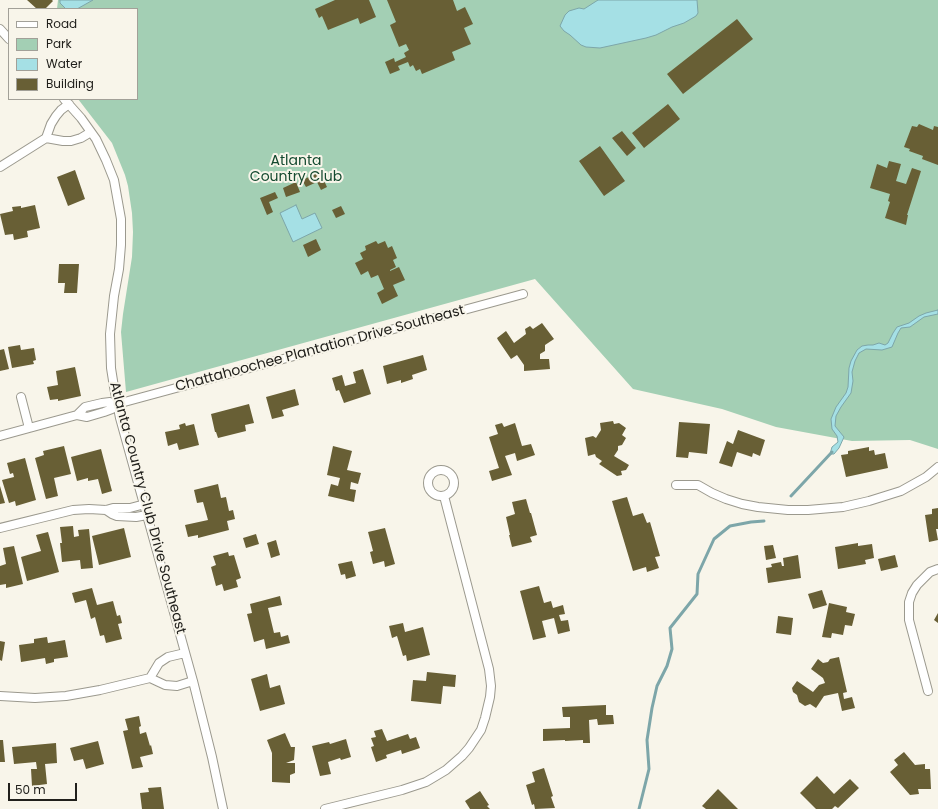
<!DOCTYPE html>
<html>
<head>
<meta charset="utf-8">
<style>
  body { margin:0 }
  #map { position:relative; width:938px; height:809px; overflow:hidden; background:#f8f5ea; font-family:Poppins,sans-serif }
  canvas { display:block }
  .legend { position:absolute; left:8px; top:8px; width:130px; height:92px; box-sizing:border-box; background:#f8f5ea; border:1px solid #a2a098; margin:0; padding:5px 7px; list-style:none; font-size:12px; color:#21201c }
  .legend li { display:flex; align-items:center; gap:8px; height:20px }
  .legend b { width:20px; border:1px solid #a2a098 }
  .scale { position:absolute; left:8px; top:783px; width:69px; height:18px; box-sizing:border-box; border:2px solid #21201c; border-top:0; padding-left:5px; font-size:12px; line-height:14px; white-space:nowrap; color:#21201c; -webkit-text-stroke:3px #f8f5ea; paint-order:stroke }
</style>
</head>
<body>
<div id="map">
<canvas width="938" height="809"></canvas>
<ul class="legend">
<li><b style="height:5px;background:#fff"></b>Road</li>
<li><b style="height:11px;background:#a3cfb4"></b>Park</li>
<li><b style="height:11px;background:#a5e0e5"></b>Water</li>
<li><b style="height:11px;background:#685f35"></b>Building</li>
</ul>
<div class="scale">50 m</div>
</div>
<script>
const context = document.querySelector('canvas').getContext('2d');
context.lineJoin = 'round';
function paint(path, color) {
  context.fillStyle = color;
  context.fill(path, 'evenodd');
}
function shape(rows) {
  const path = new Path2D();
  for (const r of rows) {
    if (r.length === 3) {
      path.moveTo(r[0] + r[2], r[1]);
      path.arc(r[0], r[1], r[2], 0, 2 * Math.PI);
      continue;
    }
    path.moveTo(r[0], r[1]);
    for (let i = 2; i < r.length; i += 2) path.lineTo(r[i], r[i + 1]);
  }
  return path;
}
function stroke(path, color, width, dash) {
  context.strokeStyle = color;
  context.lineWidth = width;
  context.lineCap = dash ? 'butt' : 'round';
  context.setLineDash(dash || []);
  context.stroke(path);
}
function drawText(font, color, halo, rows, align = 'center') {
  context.font = font + ' Poppins,sans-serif';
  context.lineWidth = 4;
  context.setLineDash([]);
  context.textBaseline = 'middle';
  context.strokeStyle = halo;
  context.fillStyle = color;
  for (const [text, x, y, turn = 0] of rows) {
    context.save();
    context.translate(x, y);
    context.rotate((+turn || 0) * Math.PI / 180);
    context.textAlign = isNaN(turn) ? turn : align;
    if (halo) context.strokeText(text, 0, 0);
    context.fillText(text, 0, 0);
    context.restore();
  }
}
paint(shape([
  [58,0,938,0,938,449,910,440,852,441,776,427,722,409,633,389,535,279,126,392,121,332,123,314,132,257,133,232,132,213,128,186,125,175,112,143,78,99,137,99,137,9,57,9]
]), '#a3cfb4');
const water = shape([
  [60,0,93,0,77,9,66,9,60,3,60,0],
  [598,0,697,0,698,13,696,16,684,23,672,27,656,35,646,38,600,48,586,47,581,45,570,35,564,31,560,26,565,15,569,11,579,8,584,9,598,0],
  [296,205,302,219,315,213,322,228,293,242,280,213,296,205],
  [938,310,938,314,924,317,910,327,901,328,898,333,892,347,882,350,866,349,859,353,855,361,852,372,853,381,851,393,841,407,836,416,835,426,844,437,839,448,834,454,830,454,832,447,838,442,837,436,832,429,831,419,836,407,846,393,848,387,849,368,851,361,857,350,862,346,868,345,873,345,879,343,885,345,888,343,893,333,897,327,909,323,919,316,926,313,938,310]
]);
paint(water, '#a5e0e5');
stroke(water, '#7da6a9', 1);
stroke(shape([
  [791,496,832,452],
  [639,809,649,769,647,740,652,708,657,686,667,666,672,649,670,628,697,594,698,574,714,539,730,526,751,522,764,521]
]), '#7da6a9', 3);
paint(shape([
  [27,0,52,0,53,1,45,9,37,9],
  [335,0,369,0,376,17,360,24,358,18,328,30,322,16,319,18,315,9],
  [387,0,453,0,457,11,465,7,473,24,464,28,471,44,452,52,455,60,422,74,420,69,416,71,413,65,410,67,408,62,398,66,400,70,390,74,385,62,394,58,395,62,406,57,404,53,409,50,406,44,399,47,390,25,396,22],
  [737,19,753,39,683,94,667,74],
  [668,104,680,119,644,148,632,133],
  [919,124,933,130,934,126,938,127,938,165,922,159,923,156,909,151,910,149,904,147,912,126,917,127],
  [622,131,636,148,627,156,612,138],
  [600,146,625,181,604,196,579,161],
  [889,161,901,164,896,181,906,184,912,168,921,171,907,215,908,215,906,225,885,218,890,202,888,201,890,194,870,188,877,164,887,168],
  [75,170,85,199,68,206,57,177],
  [320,172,327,187,321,190,317,182,306,187,302,180],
  [296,182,300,192,286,197,283,188],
  [275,192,278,198,269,202,273,212,267,215,260,198],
  [35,205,40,228,27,231,28,237,14,240,13,234,5,235,0,214,13,211,12,207,21,206,21,208],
  [341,206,345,214,336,218,332,210],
  [316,239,321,250,308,257,303,245],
  [376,241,378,244,385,241,388,248,392,246,397,258,393,260,396,267,390,270,390,271,399,267,405,280,393,285,398,296,382,304,377,293,384,289,378,275,371,278,368,271,361,275,355,263,363,259,360,253,366,250,365,246],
  [59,264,79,264,77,293,64,293,65,283,58,283],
  [542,323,554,339,545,345,545,351,540,354,540,359,549,359,550,369,524,371,524,365,517,355,511,359,498,340,497,338,506,331,514,343,526,334,525,329,530,326,533,329],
  [20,345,21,350,34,348,36,360,33,361,34,364,12,368,8,347],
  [4,349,9,369,0,371,0,350],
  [423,355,427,370,412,375,413,379,401,383,401,380,387,384,383,366],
  [75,367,81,396,58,401,58,399,50,400,47,387,58,385,56,371],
  [363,369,371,394,344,403,339,390,336,391,332,378,342,375,345,386,356,383,353,372],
  [295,389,299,405,282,410,284,416,272,419,266,397],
  [249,404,254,423,245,425,246,431,218,438,216,432,215,432,211,414],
  [613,421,614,424,619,423,626,428,622,435,626,438,622,445,618,446,618,450,614,456,629,465,626,470,621,471,622,475,617,476,599,464,602,461,596,457,595,454,588,456,585,438,593,436,596,438,601,430,600,423],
  [679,422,710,424,707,454,689,452,688,458,676,457],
  [185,423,186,426,194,424,199,445,179,450,177,443,168,446,165,432,180,429,179,425],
  [502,423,504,427,515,423,522,446,531,444,535,455,517,461,515,453,505,456,512,475,492,481,489,471,499,468,489,437,498,434,495,425],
  [738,430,765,440,760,456,753,453,752,457,737,452,732,467,719,463,727,441,733,444],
  [64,446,71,474,54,478,58,496,46,499,35,458,44,455,43,451],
  [333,446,352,451,347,470,361,473,358,484,351,482,350,489,356,490,354,502,328,496,331,484,338,486,340,478,327,475],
  [869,447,869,451,874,450,875,455,885,453,888,468,846,477,841,455,848,454,848,451],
  [101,449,112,491,102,494,98,479,88,481,88,478,77,481,71,457],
  [25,458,36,500,16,506,15,501,9,503,2,480,14,477,13,473,10,474,7,463],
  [218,484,221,498,226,497,229,511,233,510,235,519,227,521,229,530,198,538,198,535,188,537,185,525,208,520,203,502,197,503,194,490],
  [0,486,5,503,0,504],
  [627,497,633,516,643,513,647,523,650,522,660,556,655,557,659,568,647,572,646,567,633,571,612,501],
  [526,499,530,513,531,513,537,535,530,537,532,542,512,547,509,535,510,535,506,517,515,514,512,502],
  [938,508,938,529,936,529,938,540,929,542,925,515,932,514,932,509],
  [73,526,74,537,79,536,78,530,89,529,93,568,81,569,80,560,62,562,60,543,62,543,60,527],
  [124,528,131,557,99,565,92,536],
  [385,528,395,564,385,567,384,561,373,564,370,552,373,551,368,532],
  [48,532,59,572,27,581,21,557,41,551,36,535],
  [256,534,259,544,246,548,243,538],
  [276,540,280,555,271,558,267,543],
  [858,543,858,546,872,544,874,558,865,560,866,564,838,569,835,547],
  [773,545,776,558,766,560,764,546],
  [14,546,23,584,6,588,6,584,0,585,0,566,6,564,3,548],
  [228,552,229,556,234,555,241,578,236,580,238,587,224,591,222,584,216,586,211,567,216,565,213,556],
  [798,555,801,578,768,583,766,568,772,567,771,564,781,562,782,566,784,566,783,558],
  [895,555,898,567,881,571,878,559],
  [352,561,356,576,346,579,345,574,341,575,338,564],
  [539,586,544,603,551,601,553,608,563,605,565,614,559,615,561,621,568,620,570,631,558,634,554,618,542,621,546,637,533,640,520,591],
  [92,588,97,605,113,601,117,616,120,615,122,623,118,624,122,639,106,643,104,635,100,636,95,617,91,619,86,600,75,603,72,593],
  [822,590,827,605,813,609,808,594],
  [280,596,282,605,268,608,274,633,280,632,281,637,288,635,290,643,266,649,264,639,254,642,247,614,252,613,250,604],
  [829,603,847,607,846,612,855,614,852,626,845,625,843,635,832,633,831,638,822,637],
  [938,613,938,623,934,620],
  [778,616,793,618,791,635,776,633],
  [403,623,405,632,423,627,430,655,407,661,406,655,403,656,397,636,392,638,389,626],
  [47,637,48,643,65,640,68,657,54,659,54,662,46,664,45,658,21,662,19,645,34,643,34,639],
  [0,641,5,642,2,661,0,660],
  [839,657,847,692,843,693,844,699,852,697,855,708,842,711,838,693,824,696,816,708,810,704,805,706,799,702,797,695,793,692,792,688,797,681,813,692,819,685,825,683,823,678,811,669,818,659,823,663,828,662,830,659],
  [427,672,456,675,455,687,443,686,441,704,411,701,413,680,426,681],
  [267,674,270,688,280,685,285,704,260,711,251,679],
  [606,705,606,715,613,715,614,724,598,725,597,719,589,720,590,743,583,743,583,740,565,741,565,740,543,741,543,729,570,728,570,717,563,717,562,707],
  [139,716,141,726,139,727,140,734,146,732,150,746,151,745,153,754,140,757,143,767,132,769,123,731,128,730,125,719],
  [382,729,387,741,408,734,410,739,416,737,420,748,402,754,401,750,386,755,387,758,376,762,371,747,374,746,371,738,376,737,374,731],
  [285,733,291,747,295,747,294,760,286,763,295,763,295,773,290,775,290,783,272,782,272,753,267,740],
  [346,739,351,757,341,760,340,758,328,762,331,774,320,776,312,746,329,742,330,744],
  [0,740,3,740,5,762,0,762],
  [98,741,104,764,86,769,83,759,74,761,70,748],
  [56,743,57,763,45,764,47,784,32,786,31,769,37,769,36,762,14,764,12,747],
  [904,752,915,765,925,764,925,769,930,769,931,789,918,789,919,794,910,795,890,772,898,765,894,760],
  [544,768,553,796,551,797,555,808,535,809,534,804,532,805,526,785,535,782,532,772],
  [817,776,834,794,850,779,859,788,838,808,835,806,832,809,816,809,800,793],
  [161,787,164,809,142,809,140,793,149,792,148,788],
  [718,789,738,809,706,809,702,806],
  [480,791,489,805,487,806,490,809,470,809,465,801]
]), '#685f35');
const minor = shape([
  [0,29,9,39],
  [64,99,81,118,96,139,106,160,114,180,121,219,121,245,119,269,114,296,110,334,111,368,114,387,120,418,193,681,212,757,223,809],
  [46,138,63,141,71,141,81,138,91,132],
  [0,167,46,138,51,124,56,116,61,110,69,104],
  [21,397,29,428],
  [77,415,85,407,102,403,110,402,117,404],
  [0,436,77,415,87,417,104,412,112,409,117,404,523,294],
  [441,483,13],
  [676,485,698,485,712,493,726,499,742,504,758,507,788,510,808,510,843,507,869,501,901,491,926,477,938,467],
  [106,510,112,514,117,516,136,517,147,515],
  [0,528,73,510,89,509,106,510,113,508,130,508,145,504],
  [150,678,159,663,168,657,185,653],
  [928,691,909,620,909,602,912,593,917,585,930,572,938,569],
  [0,696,35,698,66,696,100,690,150,678,165,685,177,686,193,681],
  [325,809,402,790,426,782,446,770,462,756,469,748,481,730,485,718,490,697,491,686,489,669,444,496]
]);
stroke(minor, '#9b998e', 10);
stroke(minor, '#fff', 8);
drawText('14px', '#144a30', '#f8f5ea', [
  ["Atlanta",296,161],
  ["Country Club",296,177]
]);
drawText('14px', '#21201c', '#f8f5ea', [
  ["Chattahoochee Plantation Drive Southeast",320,349,-15],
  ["Atlanta Country Club Drive Southeast",147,508,75]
]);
</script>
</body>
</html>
